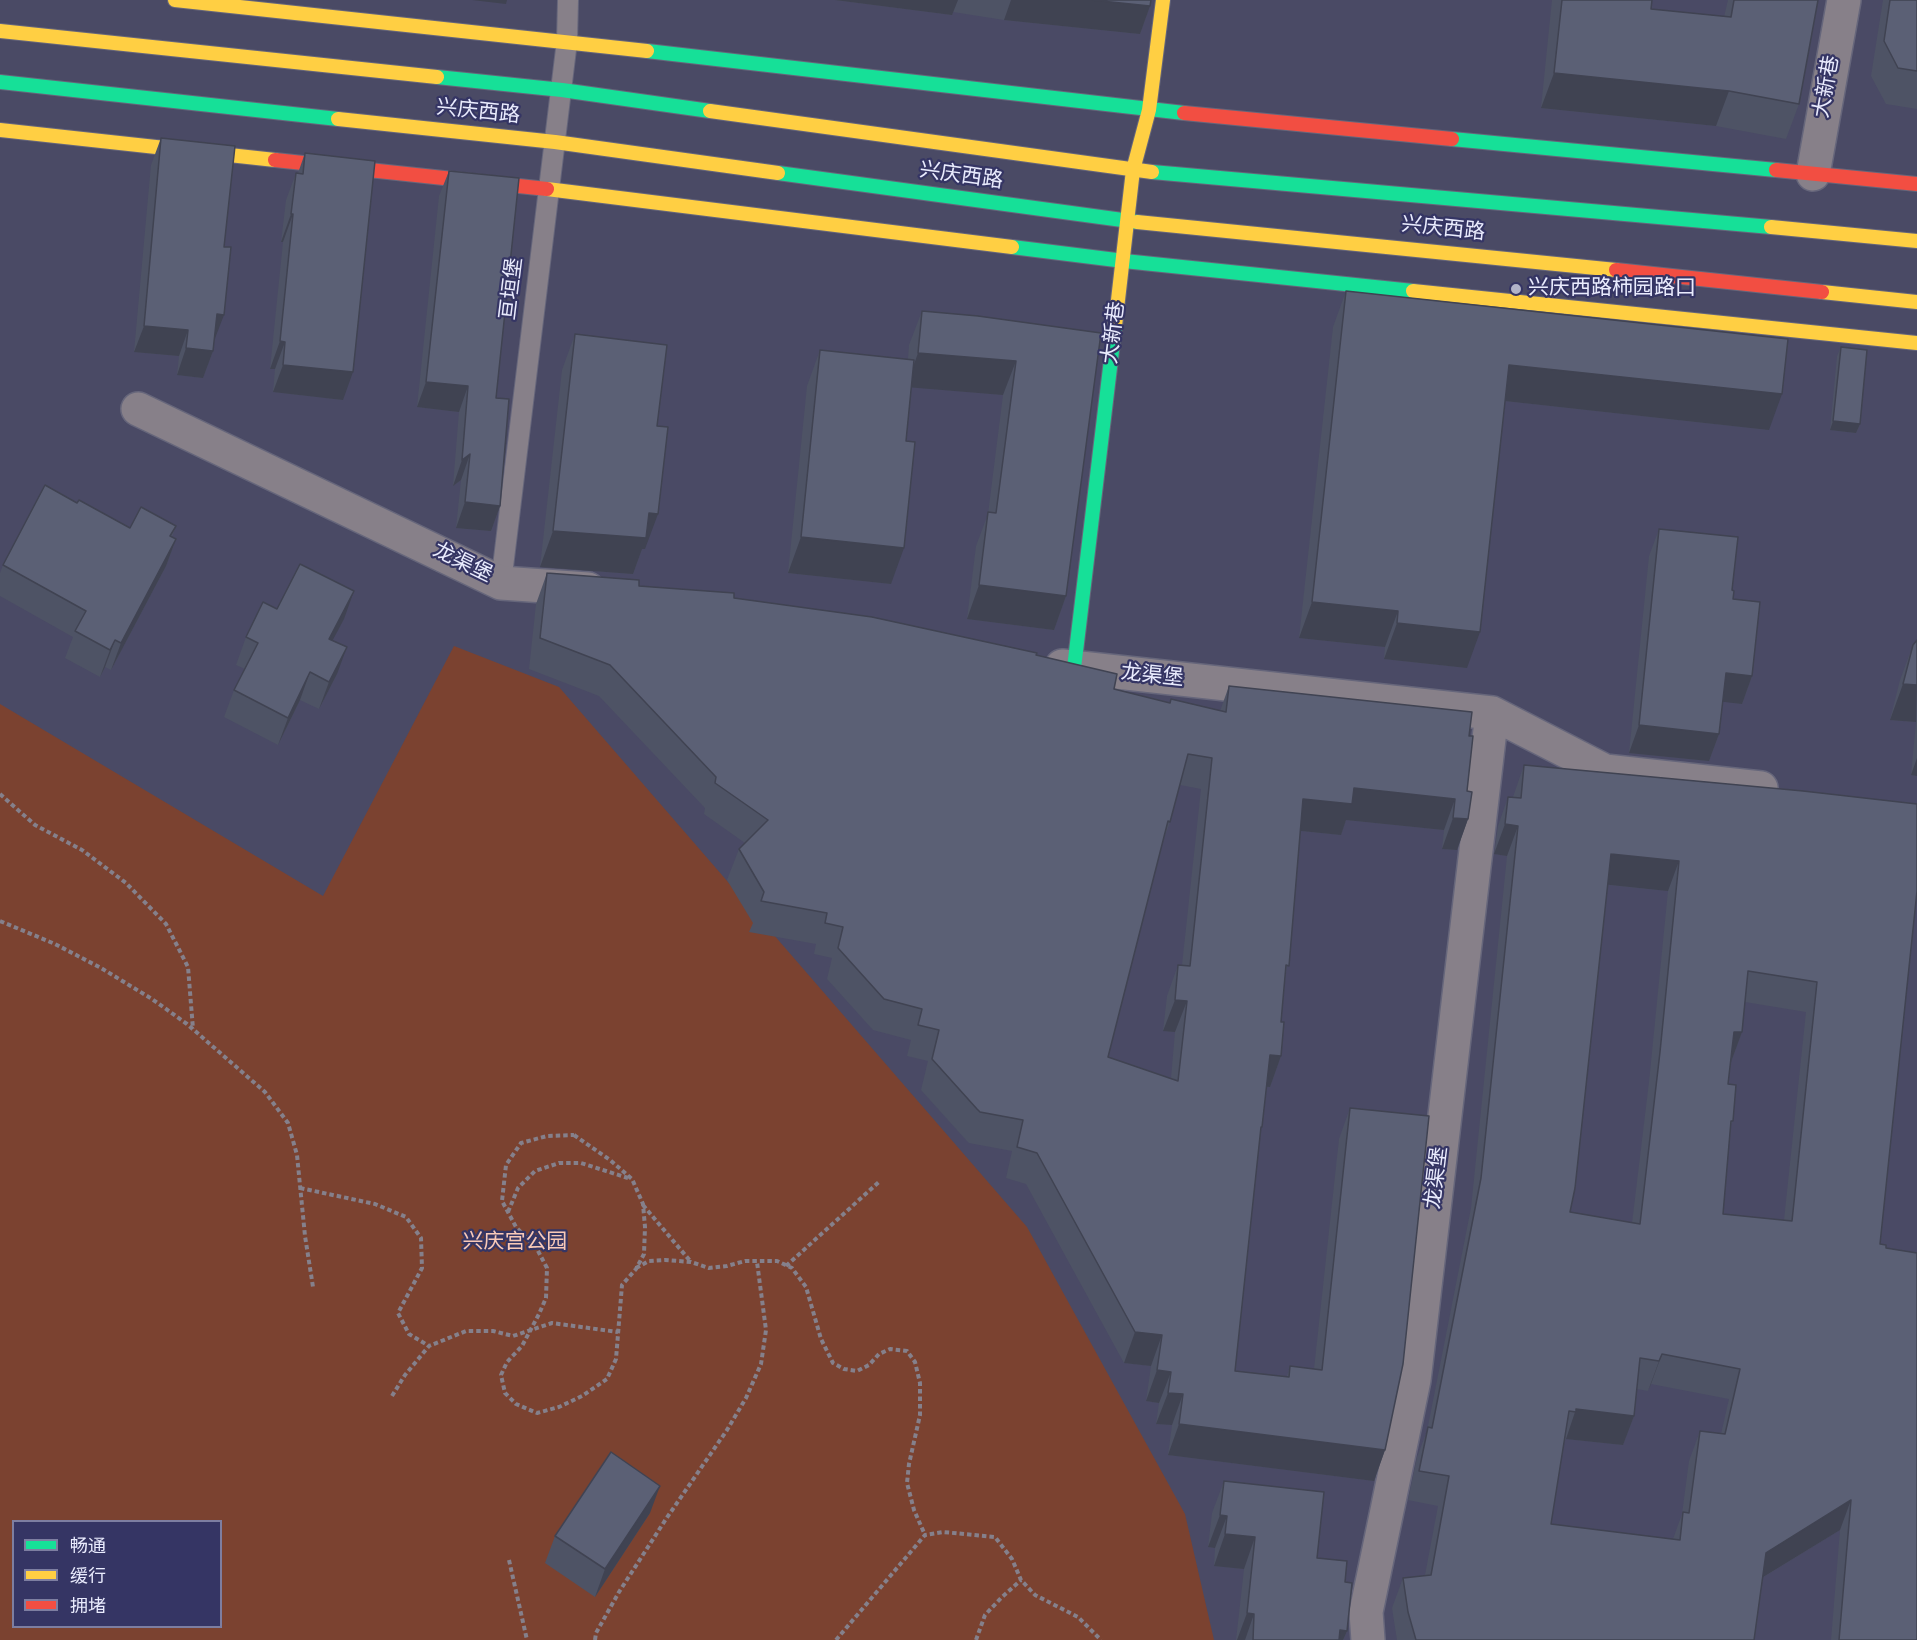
<!DOCTYPE html>
<html>
<head>
<meta charset="utf-8">
<style>
  body { margin:0 }
  #map { position:relative; width:1917px; height:1640px; overflow:hidden; background:#4a4a65; font-family:"Source Sans 3","Noto Sans SC",sans-serif }
  canvas { display:block }
  .legend { position:absolute; left:12px; top:1520px; width:210px; height:108px; box-sizing:border-box; background:#353564; border:2px solid #7d7ea1; margin:0; padding:8px 10px; list-style:none; font-size:18px; color:#e9ebfd }
  .legend li { display:flex; align-items:center; gap:12px; height:30px }
  .legend b { width:30px; border:2px solid #7d7ea1 }
</style>
</head>
<body>
<div id="map">
<canvas width="1917" height="1640"></canvas>
<ul class="legend">
<li><b style="height:8px;background:#16e098"></b>畅通</li>
<li><b style="height:8px;background:#ffcf43"></b>缓行</li>
<li><b style="height:8px;background:#f24e42"></b>拥堵</li>
</ul>
</div>
<script>
const context = document.querySelector('canvas').getContext('2d');
context.lineJoin = 'round';
function paint(path, color) {
  context.fillStyle = color;
  context.fill(path, 'evenodd');
}
function shape(rows) {
  const path = new Path2D();
  for (const r of rows) {
    path.moveTo(r[0], r[1]);
    for (let i = 2; i < r.length; i += 2) path.lineTo(r[i], r[i + 1]);
  }
  return path;
}
function stroke(path, color, width, dash) {
  context.strokeStyle = color;
  context.lineWidth = width;
  context.lineCap = dash ? 'butt' : 'round';
  context.setLineDash(dash || []);
  context.stroke(path);
}
function drawText(font, color, halo, rows, align = 'center') {
  context.font = font + ' "Source Sans 3","Noto Sans SC",sans-serif';
  context.lineWidth = 4.5;
  context.setLineDash([]);
  context.textBaseline = 'middle';
  context.strokeStyle = halo;
  context.fillStyle = color;
  for (const [text, x, y, turn = 0] of rows) {
    context.save();
    context.translate(x, y);
    context.rotate((+turn || 0) * Math.PI / 180);
    context.textAlign = isNaN(turn) ? turn : align;
    if (halo) context.strokeText(text, 0, 0);
    context.fillText(text, 0, 0);
    context.restore();
  }
}
paint(shape([
  [454,646,559,687,1027,1227,1185,1514,1214,1640,0,1640,0,704,323,896],
  [14,1522,220,1522,220,1626,14,1626]
]), '#7b4230');
const lane = shape([
  [501,583,567,41,568,0]
]);
const street = shape([
  [1813,174,1844,0],
  [138,409,501,583,588,589],
  [1062,666,1492,713,1605,771,1761,788],
  [1368,1640,1366,1612,1414,1380,1492,713]
]);
const fast = shape([
  [647,51,1184,113],
  [437,77,562,90,710,111],
  [0,82,338,119],
  [1452,139,1776,170],
  [1152,172,1771,227],
  [778,173,1137,222],
  [1012,247,1124,261,1413,291],
  [1074,668,1115,326]
]);
const slow = shape([
  [175,0,647,51],
  [0,31,437,77],
  [710,111,1152,172],
  [338,119,555,142,778,173],
  [0,130,275,160],
  [547,189,1012,247],
  [1137,222,1616,270],
  [1771,227,1917,241],
  [1413,291,1917,343],
  [1822,292,1917,302],
  [1115,326,1133,170,1149,110,1163,0]
]);
const jam = shape([
  [1184,113,1452,139],
  [275,160,547,189],
  [1776,170,1917,184],
  [1616,270,1822,292]
]);
stroke(lane, '#66667b', 22);
stroke(street, '#66667b', 36);
stroke(fast, '#66667b', 16);
stroke(slow, '#66667b', 16);
stroke(jam, '#66667b', 16);
stroke(shape([
  [0,794,35,825,82,850,126,883,166,924,188,967,193,1029],
  [0,921,55,944,101,968,152,999,187,1024,265,1092,288,1123,297,1155,305,1236,313,1287],
  [574,1135,610,1160,632,1179,643,1204,645,1227,644,1254,636,1269,622,1285,616,1359,607,1379,582,1396,559,1407,537,1413,516,1404,505,1393,501,1375,507,1362,522,1346,539,1314,546,1298,547,1268,537,1249,516,1227,502,1201,506,1165,521,1143,547,1136,574,1135],
  [300,1188,375,1204,406,1217,421,1238,422,1268,398,1313,409,1334,429,1346],
  [643,1205,691,1262],
  [508,1212,518,1188,535,1171,559,1163,581,1163,628,1178],
  [786,1266,880,1181],
  [636,1268,649,1261,665,1260,691,1262,709,1268,727,1266,745,1261,777,1261,792,1268,806,1287,821,1339,833,1363,844,1369,857,1371,869,1365,879,1354,890,1349,907,1351,915,1362,920,1383,920,1415,909,1464,907,1483,914,1510,925,1535],
  [392,1396,405,1375,429,1346,466,1331,493,1331,513,1336,552,1323,618,1332],
  [509,1560,527,1640],
  [595,1640,596,1633,619,1592,666,1519,727,1430,746,1398,761,1364,766,1330,757,1262],
  [836,1640,925,1535,943,1532,995,1537,1012,1559,1021,1580,1035,1595,1078,1617,1101,1640],
  [976,1640,985,1615,1001,1598,1021,1580]
]), '#85808b', 4, [4.5, 3]);
stroke(lane, '#878089', 20);
stroke(street, '#878089', 33);
stroke(fast, '#16e098', 14);
stroke(slow, '#ffcf43', 14);
stroke(jam, '#f24e42', 14);
paint(shape([
  [835,0,1151,0,1150,6,1140,34,1004,20,953,12,952,15],
  [1552,0,1652,0,1651,9,1724,17,1728,0,1818,0,1799,104,1786,139,1716,126,1541,108],
  [1883,0,1917,0,1917,109,1886,104,1871,76],
  [161,138,214,341,213,351,203,378,177,375,179,356,134,352,151,165],
  [305,153,343,400,273,392,275,369,270,369,283,242,281,242,286,200,296,173,298,173],
  [449,171,496,398,500,506,491,531,456,528,461,480,453,486,459,412,417,407,439,196],
  [1346,291,1769,430,1505,401,1467,668,1384,659,1385,647,1299,638,1333,327],
  [922,311,1101,333,1066,596,1054,630,967,619,976,546,988,514,1003,395,911,387,891,584,788,573,807,386,820,350,908,359,909,345],
  [575,334,657,426,645,549,642,549,633,574,540,567,562,370],
  [1841,347,1860,424,1856,433,1830,430,1837,356],
  [77,503,130,528,176,526,172,537,176,539,166,566,111,670,105,667,100,677,65,658,73,637,0,596,0,573,3,565],
  [1659,529,1732,590,1752,676,1742,704,1723,701,1719,734,1709,761,1629,753,1649,556],
  [547,573,639,586,734,598,1036,655,1114,689,1170,703,1220,711,1229,686,1469,736,1467,791,1468,819,1457,850,1442,849,1444,830,1346,820,1341,835,1301,831,1281,1022,1281,1056,1270,1087,1267,1087,1260,1134,1235,1371,1287,1376,1290,1366,1314,1369,1339,1139,1350,1108,1385,1450,1374,1481,1168,1455,1172,1425,1156,1424,1159,1403,1146,1401,1151,1366,1124,1363,1026,1184,1006,1178,1012,1151,969,1143,966,1140,921,1090,928,1061,907,1056,911,1040,873,1030,827,979,832,958,814,954,816,944,749,932,753,923,727,880,739,849,745,843,704,814,705,808,599,696,529,669,536,604],
  [1180,785,1201,789,1182,965,1178,965,1167,996,1163,1031,1175,1032,1171,1078,1108,1057,1162,844,1170,822],
  [277,609,344,619,332,640,337,674,319,709,300,700,278,745,224,717,234,690,245,669,236,665,246,637],
  [1917,640,1917,776,1911,775,1916,722,1890,720,1900,680,1913,645],
  [1524,765,1803,791,1880,1244,1917,1640,1831,1640,1840,1530,1762,1578,1754,1640,1397,1640,1392,1608,1403,1578,1425,1575,1438,1506,1408,1500,1417,1457,1427,1431,1471,1208,1507,856,1494,854,1498,826,1508,797,1513,797],
  [1608,885,1668,891,1649,1082,1632,1223,1570,1212],
  [1745,1002,1806,1012,1784,1220,1723,1214,1730,1127,1733,1121,1728,1084,1731,1062,1742,1032],
  [1651,1384,1729,1399,1721,1434,1700,1431,1689,1461,1682,1514,1673,1539,1551,1524,1564,1442,1566,1439,1623,1445,1634,1416,1637,1389,1648,1391],
  [1224,1481,1317,1558,1345,1582,1347,1631,1343,1640,1236,1640,1244,1569,1214,1566,1215,1548,1208,1547,1212,1513],
  [650,1513,595,1597,545,1563,555,1536]
]), '#4e5365');
paint(shape([
  [472,0,507,0,506,4],
  [835,0,958,0,952,15],
  [1011,0,1092,0,1150,6,1140,34,1004,20],
  [1554,73,1729,91,1716,126,1541,108],
  [291,214,293,214,283,242,281,242],
  [217,314,224,315,214,341],
  [144,326,188,330,179,356,134,352],
  [280,341,285,342,275,369,270,369],
  [186,348,213,351,203,378,177,375],
  [918,353,1016,361,1003,395,906,387],
  [283,365,353,372,343,400,273,392],
  [1509,365,1782,394,1769,430,1496,400],
  [426,382,468,386,459,412,417,407],
  [1833,421,1860,424,1856,433,1830,430],
  [470,454,461,480,453,486,462,460],
  [465,502,500,506,491,531,456,528],
  [649,513,658,514,645,549,642,549,633,574,540,567,553,531],
  [801,537,904,548,891,584,788,573],
  [176,539,166,566,111,670,121,643],
  [979,585,1066,596,1054,630,967,619],
  [354,591,344,619,319,666,329,639],
  [1312,602,1398,611,1385,647,1299,638],
  [1397,623,1480,632,1467,668,1384,659],
  [115,640,105,667,100,677,110,650],
  [347,647,337,674,319,709,329,682],
  [310,672,300,700,278,745,288,718],
  [1726,673,1752,676,1742,704,1716,701],
  [1903,684,1917,685,1916,722,1890,720],
  [1639,725,1719,734,1709,761,1629,753],
  [1917,758,1917,776,1911,775],
  [1354,788,1455,799,1444,830,1346,820,1341,835,1292,830,1303,799],
  [1453,818,1468,819,1457,850,1442,849],
  [1505,824,1518,826,1507,856,1494,854],
  [1611,854,1679,861,1668,891,1601,884],
  [1175,1000,1187,1001,1175,1032,1163,1031],
  [1734,1032,1742,1032,1731,1062],
  [1270,1055,1281,1056,1270,1087,1259,1086],
  [1135,1332,1162,1335,1151,1366,1124,1363],
  [1662,1354,1651,1384,1648,1391,1659,1361],
  [1157,1370,1171,1372,1159,1403,1146,1401],
  [1168,1393,1183,1394,1172,1425,1156,1424],
  [1576,1409,1634,1416,1623,1445,1566,1439],
  [1179,1424,1385,1450,1374,1481,1168,1455],
  [660,1486,650,1513,595,1597,605,1569],
  [1851,1500,1840,1530,1755,1582,1766,1553],
  [1220,1515,1227,1516,1215,1548,1208,1547],
  [1225,1534,1255,1537,1244,1569,1214,1566],
  [1247,1613,1254,1614,1245,1640,1237,1640],
  [1340,1630,1347,1631,1343,1640,1336,1640]
]), '#404352');
const building = shape([
  [1092,0,1151,0,1150,6,1092,0],
  [1562,0,1652,0,1651,9,1731,17,1734,0,1818,0,1799,104,1729,91,1554,73,1562,0],
  [1890,0,1917,0,1917,71,1898,68,1884,41,1890,0],
  [161,138,235,146,224,247,231,247,224,315,217,314,213,351,186,348,188,330,144,326,161,138],
  [305,153,375,161,353,372,283,365,285,342,280,341,293,214,291,214,296,173,303,174,305,153],
  [449,171,519,178,496,398,509,399,500,506,465,502,470,454,462,460,468,386,426,382,449,171],
  [1346,291,1788,339,1782,394,1509,365,1480,632,1397,623,1398,611,1312,602,1346,291],
  [922,311,978,316,1101,333,1066,596,979,585,988,512,996,513,1016,361,918,353,922,311],
  [575,334,667,345,657,426,668,427,658,514,649,513,646,538,553,531,575,334],
  [1841,347,1867,350,1860,424,1833,421,1841,347],
  [820,350,914,360,906,441,915,442,904,548,801,537,820,350],
  [45,485,77,503,79,500,130,528,141,507,176,526,170,536,176,539,121,643,115,640,110,650,75,631,86,611,3,565,45,485],
  [1659,529,1738,537,1732,590,1734,591,1733,599,1760,602,1752,676,1726,673,1719,734,1639,725,1659,529],
  [300,564,354,591,329,639,347,647,329,682,310,672,288,718,234,690,258,643,246,637,263,602,277,609,300,564],
  [547,573,639,580,639,586,734,593,734,598,872,617,1037,653,1036,655,1117,674,1114,689,1170,703,1171,699,1226,712,1229,686,1472,712,1469,736,1473,736,1467,791,1472,792,1468,819,1453,818,1455,799,1354,788,1352,804,1303,799,1289,966,1286,965,1281,1022,1284,1022,1281,1056,1270,1055,1262,1127,1261,1127,1235,1371,1289,1377,1290,1366,1322,1370,1350,1108,1429,1116,1403,1364,1385,1450,1179,1424,1183,1394,1168,1393,1171,1372,1157,1370,1162,1335,1135,1332,1037,1153,1017,1147,1023,1120,980,1112,977,1109,932,1059,939,1030,918,1025,922,1009,884,999,838,948,843,927,825,923,827,913,761,901,764,892,739,849,768,820,715,783,716,777,610,665,540,638,547,573],
  [1188,754,1212,758,1190,966,1178,965,1175,1000,1187,1001,1178,1081,1108,1057,1168,821,1170,822,1188,754],
  [1917,640,1917,685,1903,684,1913,645,1917,640],
  [1524,765,1803,791,1917,804,1917,891,1880,1244,1886,1245,1886,1248,1917,1253,1917,1640,1839,1640,1851,1500,1766,1553,1754,1640,1416,1640,1408,1612,1403,1578,1431,1575,1449,1476,1419,1471,1428,1427,1432,1428,1481,1178,1518,826,1505,824,1508,797,1521,798,1524,765],
  [1611,854,1679,861,1660,1052,1640,1224,1570,1212,1575,1188,1611,854],
  [1748,971,1817,982,1792,1221,1723,1214,1731,1121,1733,1121,1736,1085,1728,1084,1734,1032,1742,1032,1748,971],
  [1662,1354,1740,1369,1725,1434,1700,1431,1689,1513,1683,1512,1680,1540,1551,1524,1569,1411,1576,1412,1576,1409,1634,1416,1640,1358,1659,1361,1662,1354],
  [611,1452,660,1486,605,1569,555,1536,611,1452],
  [1224,1481,1324,1492,1317,1558,1347,1561,1345,1582,1352,1583,1347,1631,1340,1630,1339,1640,1253,1640,1254,1614,1247,1613,1255,1537,1225,1534,1227,1516,1220,1515,1224,1481]
]);
paint(building, '#5b6075');
stroke(building, '#404352', 1.5);
for (const [x, y, r, color] of [
  [1516,289,6,"#b1b3c8"]
]) {
  const dot = new Path2D();
  dot.arc(x, y, r, 0, 2 * Math.PI);
  context.fillStyle = color;
  context.fill(dot);
  stroke(dot, '#353564', 2);
}
drawText('21px', '#e9ebfd', '#353564', [
  ["大新巷",1828,87,-80],
  ["兴庆西路",478,113,6],
  ["兴庆西路",961,177,8],
  ["兴庆西路",1443,230,6],
  ["亘垣堡",513,289,-83],
  ["大新巷",1115,333,-83],
  ["龙渠堡",462,564,26],
  ["龙渠堡",1152,677,6],
  ["龙渠堡",1438,1178,-83]
]);
drawText('21px', '#e9ebfd', '#353564', [
  ["兴庆西路柿园路口",1528,289]
], 'left');
drawText('21px', '#f9c9b7', '#353564', [
  ["兴庆宫公园",515,1243]
]);
</script>
</body>
</html>
